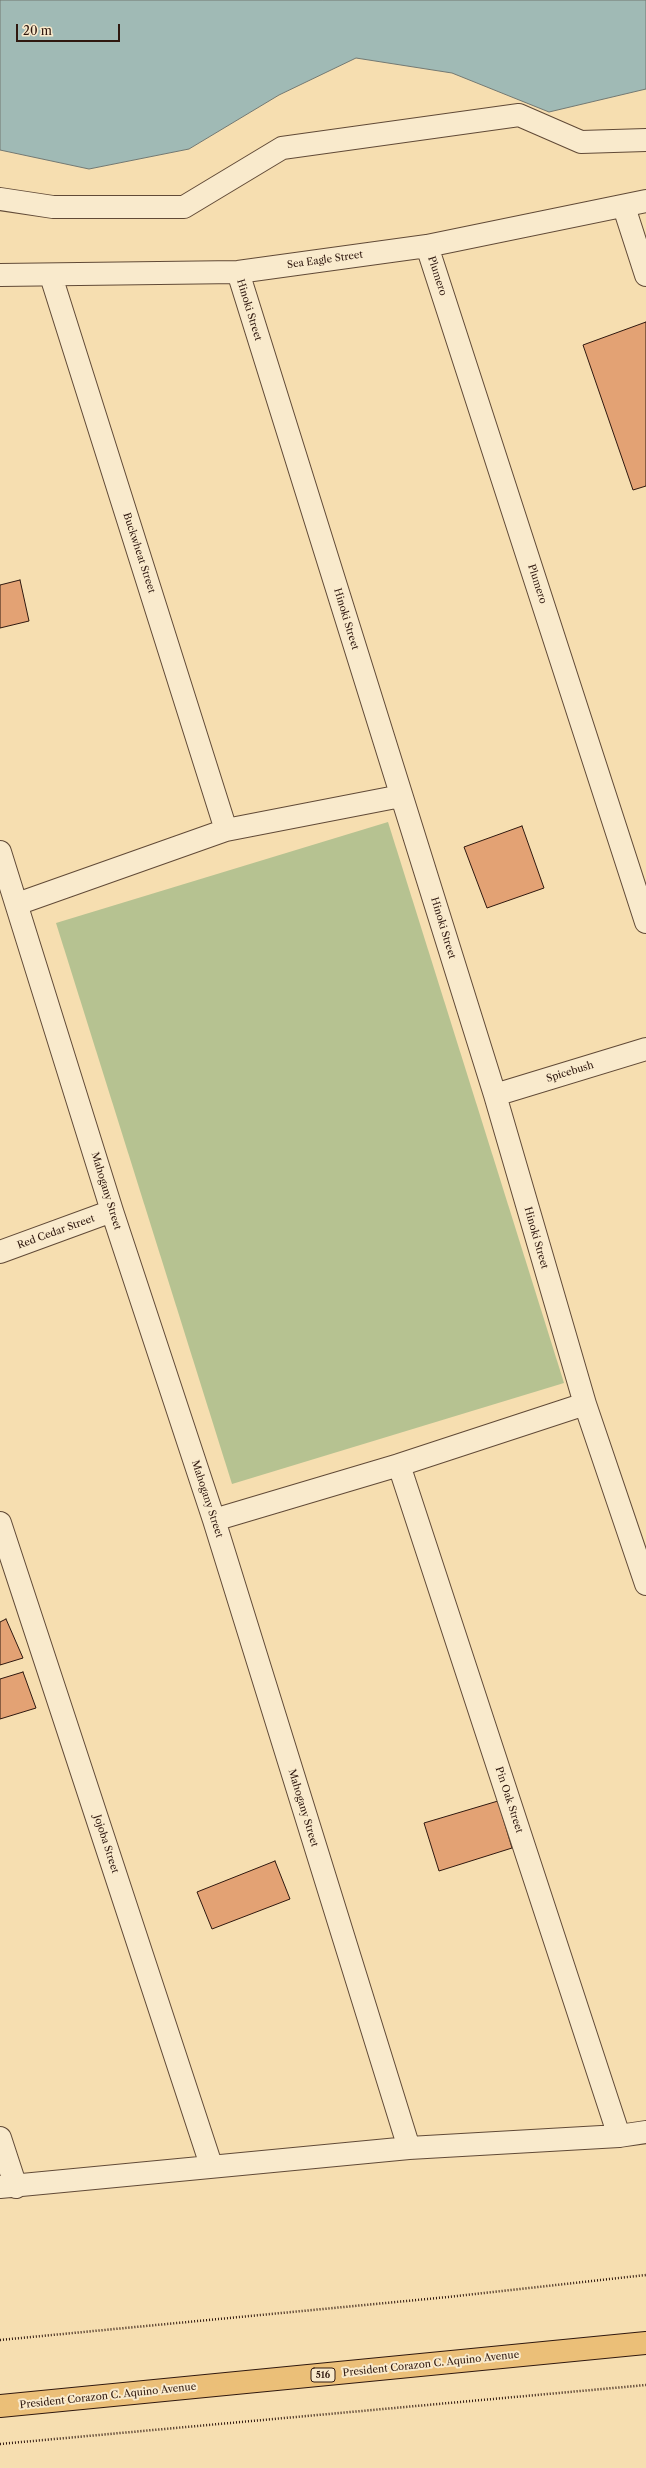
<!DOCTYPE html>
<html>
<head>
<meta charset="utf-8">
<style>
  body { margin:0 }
  #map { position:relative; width:646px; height:2468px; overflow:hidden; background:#f6deb0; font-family:"Libre Caslon Text",serif }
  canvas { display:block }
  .scale { position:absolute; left:16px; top:24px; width:104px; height:18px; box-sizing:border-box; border:2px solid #2f180f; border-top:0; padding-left:5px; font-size:12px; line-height:14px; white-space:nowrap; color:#2f180f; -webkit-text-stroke:3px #f9eacc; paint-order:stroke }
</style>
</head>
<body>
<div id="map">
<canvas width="646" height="2468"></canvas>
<div class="scale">20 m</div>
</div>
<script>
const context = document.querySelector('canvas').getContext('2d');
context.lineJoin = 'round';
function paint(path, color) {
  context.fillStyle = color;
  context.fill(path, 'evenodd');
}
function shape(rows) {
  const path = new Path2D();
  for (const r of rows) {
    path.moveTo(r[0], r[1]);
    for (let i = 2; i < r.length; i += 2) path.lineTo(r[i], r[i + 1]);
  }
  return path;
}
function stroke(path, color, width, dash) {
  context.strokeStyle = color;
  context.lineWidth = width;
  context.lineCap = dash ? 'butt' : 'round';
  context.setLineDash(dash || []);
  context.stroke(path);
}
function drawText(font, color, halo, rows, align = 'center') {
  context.font = font + ' "Libre Caslon Text",serif';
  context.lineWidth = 4;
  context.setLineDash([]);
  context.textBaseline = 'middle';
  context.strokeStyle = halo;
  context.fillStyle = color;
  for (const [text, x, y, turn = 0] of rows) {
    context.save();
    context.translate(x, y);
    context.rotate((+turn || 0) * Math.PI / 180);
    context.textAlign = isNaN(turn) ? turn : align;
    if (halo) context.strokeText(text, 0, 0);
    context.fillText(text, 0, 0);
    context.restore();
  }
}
paint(shape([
  [388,822,564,1383,232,1484,56,923]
]), '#b6c291');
const water = shape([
  [0,0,646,0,646,89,549,112,452,73,356,58,279,95,189,149,89,169,0,150,0,0]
]);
paint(water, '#a0bab5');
stroke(water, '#737973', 1);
const building = shape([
  [646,322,646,486,633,490,583,345,646,322],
  [20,580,29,621,0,628,0,585,20,580],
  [522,826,544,888,487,908,464,847,522,826],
  [6,1619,23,1658,0,1665,0,1622,6,1619],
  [23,1672,36,1708,0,1719,0,1679,23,1672],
  [498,1801,512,1848,439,1871,424,1823,498,1801],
  [275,1861,290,1899,212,1929,197,1892,275,1861]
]);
paint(building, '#e3a274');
stroke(building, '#2f180f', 1);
const pedestrian = shape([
  [0,199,53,207,184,207,282,148,519,115,581,142,646,140]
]);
const minor = shape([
  [624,207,646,275],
  [427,246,646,922],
  [238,272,495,1095,585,1404,646,1584],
  [0,275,238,272,427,246,646,201],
  [51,276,226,830],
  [0,852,112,1211,214,1520,409,2148],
  [17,904,226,830,401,796],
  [495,1095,646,1049],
  [0,1252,112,1211],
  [399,1465,619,2136],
  [214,1520,399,1465,585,1404],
  [0,1523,211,2165],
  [0,2138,16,2187],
  [0,2187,409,2148,619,2136,646,2132]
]);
const trunk = shape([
  [0,2406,646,2343]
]);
stroke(pedestrian, '#614a37', 24);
stroke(minor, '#614a37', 24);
stroke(trunk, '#2f180f', 24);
stroke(shape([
  [0,2340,448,2297,646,2275],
  [0,2444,646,2385]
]), '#2f180f', 2.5, [1, 2]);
stroke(pedestrian, '#f9eacc', 22);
stroke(minor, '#f9eacc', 22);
stroke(trunk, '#ebbf78', 22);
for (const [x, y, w] of [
  [323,2375,24]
]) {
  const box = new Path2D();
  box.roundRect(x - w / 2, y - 7, w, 14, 3);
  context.fillStyle = '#f9eacc';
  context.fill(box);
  stroke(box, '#2f180f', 1);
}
drawText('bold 9px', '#2f180f', null, [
  ["516",323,2375]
]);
drawText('10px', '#2f180f', '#f9eacc', [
  ["Sea Eagle Street",325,260,-8],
  ["Plumero",437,276,72],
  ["Hinoki Street",249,310,73],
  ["Buckwheat Street",139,553,72],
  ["Plumero",537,584,72],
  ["Hinoki Street",346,619,73],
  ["Hinoki Street",443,928,73],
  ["Spicebush",570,1072,-17],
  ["Mahogany Street",106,1191,73],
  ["Red Cedar Street",56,1232,-20],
  ["Hinoki Street",536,1238,74],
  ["Mahogany Street",207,1499,72],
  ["Pin Oak Street",509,1800,72],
  ["Mahogany Street",303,1808,73],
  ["Jojoba Street",106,1844,72],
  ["President Corazon C. Aquino Avenue",431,2364,-6],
  ["President Corazon C. Aquino Avenue",108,2396,-6]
]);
</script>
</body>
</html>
